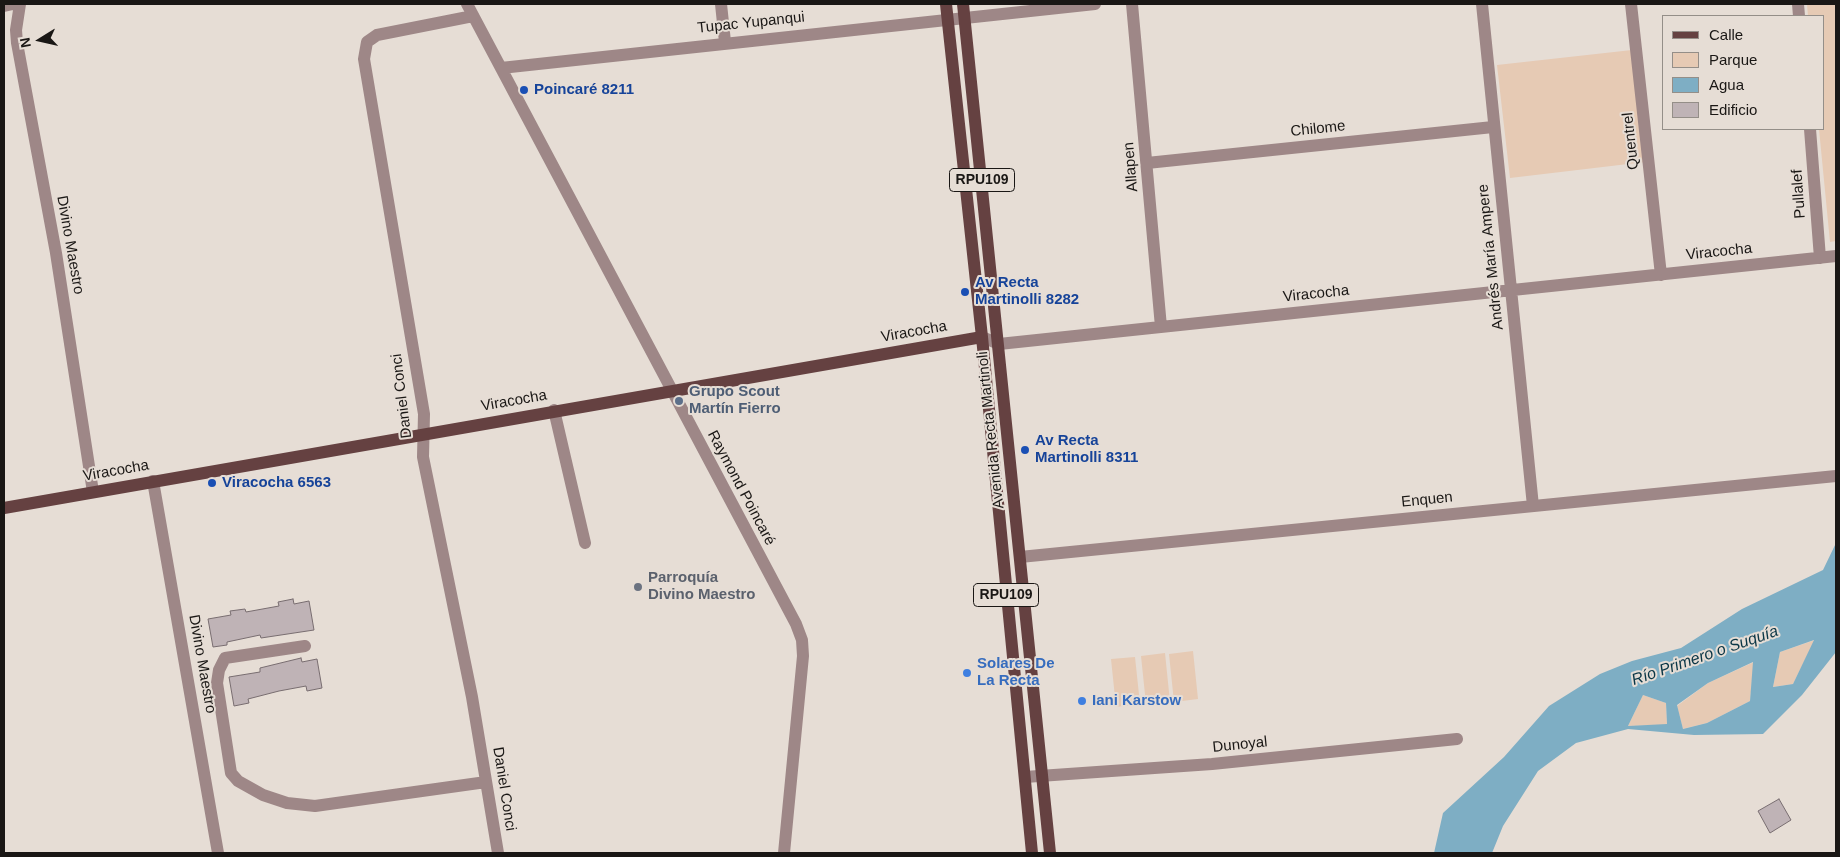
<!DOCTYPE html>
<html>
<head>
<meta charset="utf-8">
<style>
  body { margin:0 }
  #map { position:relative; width:1840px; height:857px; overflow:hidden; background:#e6ddd5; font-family:Arial,sans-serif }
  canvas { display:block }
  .frame { position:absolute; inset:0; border:5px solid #1a1715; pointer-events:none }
  .legend { position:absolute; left:1662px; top:15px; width:162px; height:115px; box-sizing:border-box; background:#e6ddd5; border:1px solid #948e88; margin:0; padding:6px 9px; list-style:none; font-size:15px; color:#1a1715 }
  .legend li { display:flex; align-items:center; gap:10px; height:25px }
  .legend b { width:25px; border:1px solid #948e88 }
  .north { position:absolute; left:15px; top:15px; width:50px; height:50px; -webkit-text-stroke:4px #e6ddd5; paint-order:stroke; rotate:260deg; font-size:14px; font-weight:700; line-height:20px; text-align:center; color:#1a1715 }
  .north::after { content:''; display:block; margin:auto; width:18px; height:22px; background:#1a1715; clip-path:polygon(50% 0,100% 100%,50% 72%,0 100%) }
</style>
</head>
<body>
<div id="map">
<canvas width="1840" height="857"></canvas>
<div class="frame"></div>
<ul class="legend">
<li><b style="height:6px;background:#654141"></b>Calle</li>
<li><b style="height:14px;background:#e6cab4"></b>Parque</li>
<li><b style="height:14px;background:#7eaec4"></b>Agua</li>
<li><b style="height:14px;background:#bfb3b6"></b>Edificio</li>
</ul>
<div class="north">N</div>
</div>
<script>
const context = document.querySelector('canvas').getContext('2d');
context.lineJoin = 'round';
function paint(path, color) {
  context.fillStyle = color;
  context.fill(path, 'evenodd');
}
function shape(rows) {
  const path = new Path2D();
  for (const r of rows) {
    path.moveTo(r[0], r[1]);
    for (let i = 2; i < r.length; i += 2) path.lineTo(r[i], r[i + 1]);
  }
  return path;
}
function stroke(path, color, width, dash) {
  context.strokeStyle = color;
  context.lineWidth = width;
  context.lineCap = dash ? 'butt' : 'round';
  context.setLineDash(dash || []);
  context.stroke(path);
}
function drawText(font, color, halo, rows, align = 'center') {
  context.font = font + ' Arial,sans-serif';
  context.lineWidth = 4;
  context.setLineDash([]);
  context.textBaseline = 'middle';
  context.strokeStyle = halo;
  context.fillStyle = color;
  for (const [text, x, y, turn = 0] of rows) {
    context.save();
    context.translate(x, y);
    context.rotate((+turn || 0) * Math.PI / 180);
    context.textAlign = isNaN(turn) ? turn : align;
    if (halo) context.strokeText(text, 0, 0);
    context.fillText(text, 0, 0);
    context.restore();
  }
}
paint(shape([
  [1807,4,1836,4,1836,241,1830,242,1819,129,1824,129,1824,16,1808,16],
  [1632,50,1645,162,1510,178,1497,65],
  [1815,640,1793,684,1773,687,1780,652],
  [1193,651,1198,699,1174,702,1169,654],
  [1165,653,1170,702,1146,704,1141,656],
  [1135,657,1140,704,1116,707,1111,659],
  [1754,662,1750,701,1707,723,1683,729,1677,706,1708,683],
  [1643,695,1666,703,1667,725,1628,726]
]), '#e6cab4');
paint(shape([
  [1836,543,1836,652,1802,695,1763,734,1694,735,1628,729,1576,743,1538,771,1503,826,1492,853,1434,853,1443,813,1504,757,1549,706,1600,674,1632,661,1681,648,1742,609,1823,570],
  [1814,640,1793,684,1773,687,1780,652],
  [1753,662,1750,701,1707,723,1683,729,1677,705,1708,683],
  [1643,695,1666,703,1667,724,1628,726]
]), '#7eaec4');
const building = shape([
  [293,599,294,604,309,601,314,630,261,638,260,635,227,642,227,645,213,647,208,619,231,615,230,611,245,609,246,612,279,606,278,602,293,599],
  [301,658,302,662,317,659,322,688,307,691,306,686,279,691,248,699,249,703,234,706,229,677,260,672,260,668,301,658],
  [1779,799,1791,820,1770,833,1758,811,1779,799]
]);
paint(building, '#bfb3b6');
stroke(building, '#786d70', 1);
stroke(shape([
  [20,4,16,30,17,43,56,253,93,492],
  [467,4,796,624,802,640,803,656,784,853],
  [721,4,725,42],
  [1132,4,1161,327],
  [1482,4,1533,506],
  [1631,4,1661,275],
  [1798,4,1799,16],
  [4,6,13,4],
  [473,16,377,35,367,42,364,59,424,414,423,457,472,697,498,853],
  [501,68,1095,4],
  [1810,129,1820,258],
  [1147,163,1493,127],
  [982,337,999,344,1836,256],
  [554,410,585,543],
  [153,481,218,853],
  [1020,557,1836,476],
  [305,646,225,658,219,670,217,683,231,773,238,781,263,795,287,803,315,806,486,782],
  [1025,777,1212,764,1457,739]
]), '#9e8787', 12);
stroke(shape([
  [946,4,982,337,1032,853],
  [963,4,1050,853],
  [4,508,982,337]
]), '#654141', 12);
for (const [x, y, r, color] of [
  [524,90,5,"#1a4fb4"],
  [965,292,5,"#1a4fb4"],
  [679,401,5,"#5c6f8a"],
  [1025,450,5,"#1a4fb4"],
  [212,483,5,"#1a4fb4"],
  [638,587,5,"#6b7280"],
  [967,673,5,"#3f7fe0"],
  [1082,701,5,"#3f7fe0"]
]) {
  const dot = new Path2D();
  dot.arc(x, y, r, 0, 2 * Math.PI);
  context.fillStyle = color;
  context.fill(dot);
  stroke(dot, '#e6ddd5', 2);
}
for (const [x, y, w] of [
  [982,180,65],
  [1006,595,65]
]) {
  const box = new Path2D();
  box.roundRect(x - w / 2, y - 11.5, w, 23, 4);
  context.fillStyle = '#e6ddd5';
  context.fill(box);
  stroke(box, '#1a1715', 1);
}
drawText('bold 14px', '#1a1715', null, [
  ["RPU109",982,180],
  ["RPU109",1006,595]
]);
drawText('15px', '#1a1715', '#e6ddd5', [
  ["Tupac Yupanqui",751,23,-6],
  ["Chilome",1318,129,-6],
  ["Quentrel",1631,141,-96],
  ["Allapen",1131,167,-95],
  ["Pullalef",1799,194,-94],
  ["Divino Maestro",70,245,80],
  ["Viracocha",1719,252,-6],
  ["Andrés María Ampere",1491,257,-96],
  ["Viracocha",1316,294,-6],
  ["Viracocha",914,332,-10],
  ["Daniel Conci",402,396,-97],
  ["Viracocha",514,401,-10],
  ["Avenida Recta Martinoli",991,430,-96],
  ["Viracocha",116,471,-10],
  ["Raymond Poincaré",741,488,62],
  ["Enquen",1427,500,-6],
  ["Divino Maestro",202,664,80],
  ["Dunoyal",1240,745,-6],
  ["Daniel Conci",504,789,81]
]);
drawText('bold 15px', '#164399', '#e6ddd5', [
  ["Poincaré 8211",534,90],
  ["Av Recta",975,283],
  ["Martinolli 8282",975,300],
  ["Av Recta",1035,441],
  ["Martinolli 8311",1035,458],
  ["Viracocha 6563",222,483]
], 'left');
drawText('bold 15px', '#4e5e75', '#e6ddd5', [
  ["Grupo Scout",689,392],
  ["Martín Fierro",689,409]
], 'left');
drawText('bold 15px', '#5b616d', '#e6ddd5', [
  ["Parroquía",648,578],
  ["Divino Maestro",648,595]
], 'left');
drawText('bold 15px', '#366cbe', '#e6ddd5', [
  ["Solares De",977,664],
  ["La Recta",977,681],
  ["Iani Karstow",1092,701]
], 'left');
drawText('italic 16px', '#0a3646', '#e6ddd5', [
  ["Río Primero o Suquía",1705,656,-19]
]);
</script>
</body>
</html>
